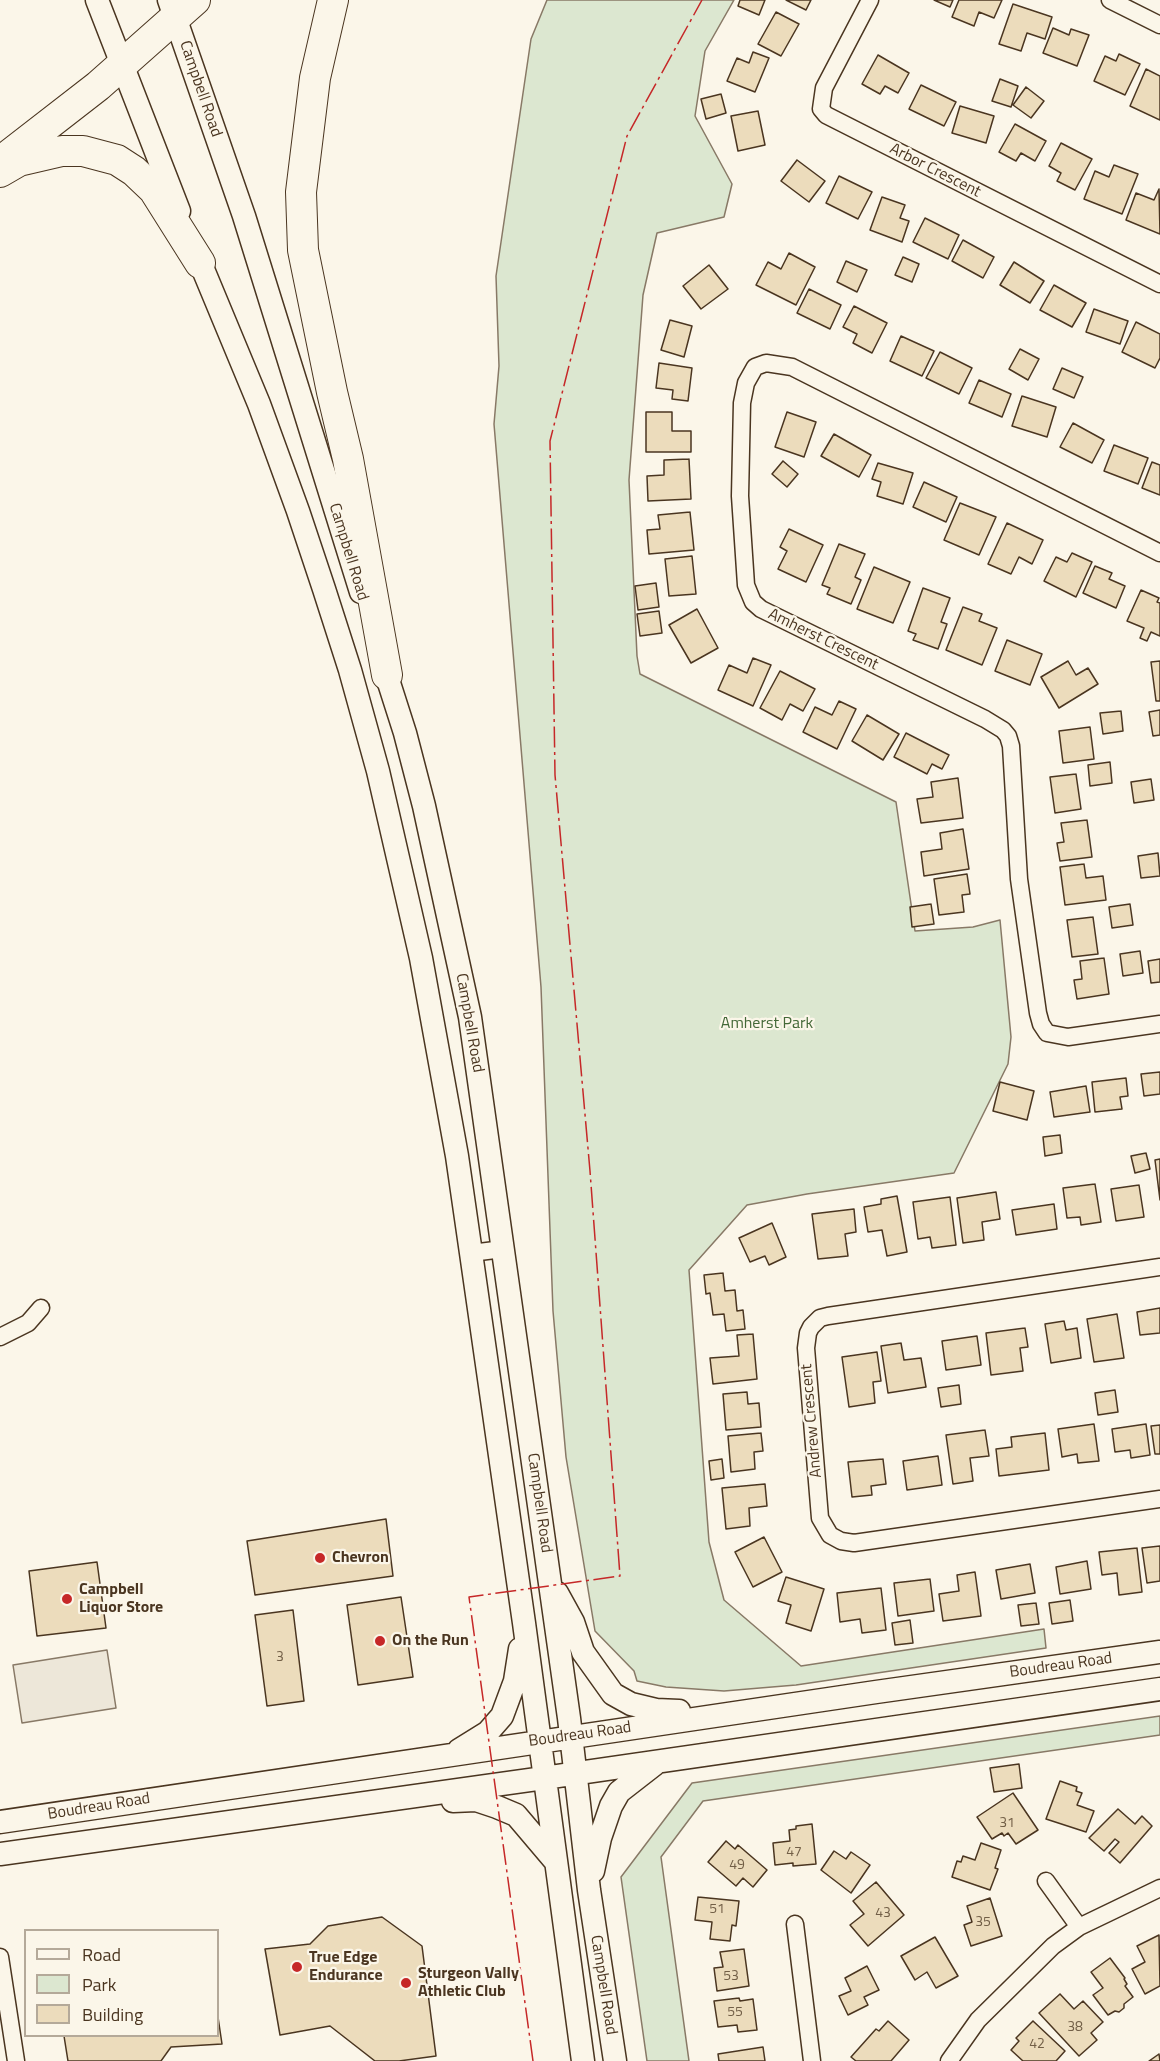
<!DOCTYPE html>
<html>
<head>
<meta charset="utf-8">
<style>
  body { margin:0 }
  #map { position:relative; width:1160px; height:2061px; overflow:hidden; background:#fbf6e9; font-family:"Titillium Web",sans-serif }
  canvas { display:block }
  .legend { position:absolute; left:24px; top:1929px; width:195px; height:108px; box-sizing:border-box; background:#fbf6e9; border:2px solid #b4a999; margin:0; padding:8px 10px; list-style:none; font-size:18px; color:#4a3520 }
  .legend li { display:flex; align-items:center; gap:12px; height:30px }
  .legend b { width:30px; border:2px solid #b4a999 }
</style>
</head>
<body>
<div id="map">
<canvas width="1160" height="2061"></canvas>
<ul class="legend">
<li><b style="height:8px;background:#fbf6e9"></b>Road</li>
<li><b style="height:16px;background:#dce7d0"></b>Park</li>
<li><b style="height:16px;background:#ecdcbc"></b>Building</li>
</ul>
</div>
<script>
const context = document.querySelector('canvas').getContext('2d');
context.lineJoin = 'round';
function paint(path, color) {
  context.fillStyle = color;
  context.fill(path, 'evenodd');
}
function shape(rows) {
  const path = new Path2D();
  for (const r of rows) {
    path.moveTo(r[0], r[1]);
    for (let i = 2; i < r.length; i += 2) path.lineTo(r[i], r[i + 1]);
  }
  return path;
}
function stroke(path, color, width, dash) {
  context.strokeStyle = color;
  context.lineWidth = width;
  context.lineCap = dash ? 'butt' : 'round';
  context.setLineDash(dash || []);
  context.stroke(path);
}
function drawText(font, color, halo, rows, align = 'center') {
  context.font = font + ' "Titillium Web",sans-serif';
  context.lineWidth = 4.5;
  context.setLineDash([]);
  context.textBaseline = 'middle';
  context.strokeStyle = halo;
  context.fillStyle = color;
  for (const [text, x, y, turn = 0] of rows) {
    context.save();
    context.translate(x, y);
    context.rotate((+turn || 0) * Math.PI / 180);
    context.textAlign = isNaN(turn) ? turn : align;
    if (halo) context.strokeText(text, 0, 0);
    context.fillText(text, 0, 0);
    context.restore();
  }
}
const green = shape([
  [547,0,734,0,705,51,695,116,732,184,724,217,657,233,643,295,629,480,637,656,640,674,896,802,915,931,973,927,1000,920,1011,1037,1008,1064,954,1173,807,1194,747,1205,689,1270,709,1542,724,1600,801,1666,1044,1629,1046,1648,796,1685,724,1691,666,1687,637,1681,634,1671,595,1631,566,1457,553,1311,541,987,494,424,499,366,496,276,531,39,547,0],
  [1160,1716,1160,1735,703,1801,661,1857,689,2061,647,2061,621,1877,692,1783,1160,1716]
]);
paint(green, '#dce7d0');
stroke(green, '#887966', 1.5);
const parking = shape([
  [107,1650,116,1708,22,1723,13,1665,107,1650]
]);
paint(parking, '#ede7d9');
stroke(parking, '#887966', 1.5);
const building = shape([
  [740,0,765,0,759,15,738,6,740,0],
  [786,0,811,0,806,10,786,0],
  [934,0,953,0,950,7,934,0],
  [959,0,1002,0,994,18,979,12,974,26,952,17,959,0],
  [1013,4,1052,17,1045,39,1027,33,1021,51,999,44,1013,4],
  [776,12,799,24,781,56,758,44,776,12],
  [1053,28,1069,35,1071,29,1089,35,1077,66,1043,53,1053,28],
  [753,52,769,58,755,92,727,81,737,58,749,63,753,52],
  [1119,54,1140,64,1125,95,1094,81,1105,56,1116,61,1119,54],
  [878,55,909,73,898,93,885,86,880,94,862,84,878,55],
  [1146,69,1160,76,1160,120,1130,106,1146,69],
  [1000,79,1018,86,1011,107,992,101,1000,79],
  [921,85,956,102,944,126,909,109,921,85],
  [1026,87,1044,101,1031,118,1013,105,1026,87],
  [721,94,726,113,706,119,701,99,721,94],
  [960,106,994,116,986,143,952,133,960,106],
  [758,111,765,145,738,151,731,116,758,111],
  [1015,124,1046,141,1035,161,1021,153,1016,161,999,152,1015,124],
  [1061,143,1092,159,1075,190,1057,181,1061,173,1049,166,1061,143],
  [797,160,825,181,809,202,781,181,797,160],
  [1114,165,1138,174,1122,214,1084,199,1095,171,1109,177,1114,165],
  [839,176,872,192,858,219,826,203,839,176],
  [1159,189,1160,234,1126,220,1136,193,1154,200,1159,189],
  [882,197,905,205,900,218,909,221,902,242,870,230,882,197],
  [925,218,959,235,948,259,913,242,925,218],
  [963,240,994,257,983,278,952,261,963,240],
  [789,253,815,267,796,305,756,285,768,262,781,269,789,253],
  [903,257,919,264,912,282,895,275,903,257],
  [846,261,867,270,857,292,837,282,846,261],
  [1014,262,1044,281,1030,303,1000,285,1014,262],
  [709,265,728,289,701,309,683,286,709,265],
  [1054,285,1086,303,1072,327,1040,310,1054,285],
  [809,289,841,305,830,329,797,313,809,289],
  [854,306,887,323,872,353,853,343,857,334,843,327,854,306],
  [1094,309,1128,321,1120,344,1086,332,1094,309],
  [670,320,692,326,684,357,661,350,670,320],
  [1136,322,1160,334,1160,358,1155,368,1122,352,1136,322],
  [901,336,934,351,922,376,890,361,901,336],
  [1020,349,1039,359,1028,380,1009,369,1020,349],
  [940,352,972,368,959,394,926,378,940,352],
  [659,363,692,368,688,401,672,399,673,390,656,388,659,363],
  [1062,368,1083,377,1074,398,1053,389,1062,368],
  [979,380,1011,394,1002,417,969,403,979,380],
  [1022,396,1056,407,1047,437,1012,426,1022,396],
  [646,412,672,412,672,431,691,431,691,452,646,452,646,412],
  [787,412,816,422,804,457,775,447,787,412],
  [1073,423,1104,440,1092,463,1060,447,1073,423],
  [834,434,871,455,859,477,821,456,834,434],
  [1114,445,1148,458,1138,484,1104,471,1114,445],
  [689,459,691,499,648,501,647,476,664,475,664,460,689,459],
  [783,461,798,474,787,487,772,474,783,461],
  [1152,462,1160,465,1160,495,1142,488,1152,462],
  [878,463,913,473,903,504,877,496,881,482,872,479,878,463],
  [924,482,957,497,946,522,913,507,924,482],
  [960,503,996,517,979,555,944,540,960,503],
  [690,512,694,550,649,554,647,530,660,529,658,515,690,512],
  [1007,523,1043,540,1032,564,1019,557,1011,574,988,564,1007,523],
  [789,529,823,545,806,582,778,569,787,551,780,547,789,529],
  [839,544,865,554,855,577,861,580,851,604,827,594,830,588,822,585,839,544],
  [1072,553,1092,562,1076,597,1044,581,1056,557,1067,562,1072,553],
  [692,556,696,594,669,596,665,559,692,556],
  [1095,566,1112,573,1109,579,1125,586,1116,608,1083,593,1095,566],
  [874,567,910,582,893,623,857,609,874,567],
  [656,583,659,607,638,610,635,586,656,583],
  [923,588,950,598,941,622,947,624,938,649,913,640,916,634,908,631,923,588],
  [1141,590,1159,598,1157,602,1160,603,1160,636,1151,632,1147,641,1140,638,1144,628,1127,621,1141,590],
  [963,607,982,614,979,621,997,628,982,665,946,650,963,607],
  [697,609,718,648,691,663,669,625,697,609],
  [659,611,662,633,640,636,637,614,659,611],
  [1007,640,1042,654,1030,685,995,671,1007,640],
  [753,658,771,665,753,706,718,690,729,665,747,673,753,658],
  [1068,661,1076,675,1088,668,1098,684,1059,708,1041,677,1068,661],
  [1160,661,1160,701,1156,701,1151,662,1160,661],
  [780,671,815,689,803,711,790,704,782,720,760,708,780,671],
  [839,701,856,709,837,749,803,732,815,707,832,715,839,701],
  [1160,710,1160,735,1153,736,1149,712,1160,710],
  [1121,711,1123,731,1103,734,1100,713,1121,711],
  [867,715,899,734,883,760,852,741,867,715],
  [1090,727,1094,759,1063,763,1059,731,1090,727],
  [906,733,949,755,942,769,932,764,927,774,894,757,906,733],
  [1110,762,1112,783,1090,786,1088,765,1110,762],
  [1076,774,1081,809,1055,813,1050,777,1076,774],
  [958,778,963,818,921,823,917,799,933,797,931,782,958,778],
  [1151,779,1154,800,1134,803,1131,782,1151,779],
  [1087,820,1092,857,1060,861,1057,843,1064,842,1061,823,1087,820],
  [963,829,969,869,924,876,921,852,942,849,940,833,963,829],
  [1158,853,1160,876,1141,878,1138,856,1158,853],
  [1084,864,1086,878,1103,876,1106,900,1065,905,1060,867,1084,864],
  [967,874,970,894,962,895,964,912,939,915,934,879,967,874],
  [931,904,934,924,912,927,910,907,931,904],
  [1130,904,1133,925,1112,928,1109,907,1130,904],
  [1093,917,1098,954,1072,957,1067,920,1093,917],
  [1140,951,1143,973,1123,976,1120,954,1140,951],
  [1104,958,1109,994,1077,999,1074,980,1082,979,1080,961,1104,958],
  [1160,959,1160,982,1151,983,1148,961,1160,959],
  [1160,1072,1160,1094,1144,1096,1141,1074,1160,1072],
  [1126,1078,1128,1096,1120,1097,1122,1109,1095,1112,1092,1082,1126,1078],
  [1000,1082,1034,1091,1027,1120,993,1111,1000,1082],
  [1086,1086,1090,1112,1054,1117,1050,1092,1086,1086],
  [1060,1135,1062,1153,1045,1156,1043,1137,1060,1135],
  [1146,1153,1150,1169,1135,1173,1131,1156,1146,1153],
  [1160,1159,1160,1200,1155,1160,1160,1159],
  [1095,1184,1101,1222,1081,1225,1080,1217,1067,1218,1063,1188,1095,1184],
  [1139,1185,1144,1217,1116,1221,1111,1189,1139,1185],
  [996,1192,1000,1219,982,1222,984,1240,963,1243,957,1198,996,1192],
  [897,1196,907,1252,887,1256,882,1230,868,1232,864,1207,881,1204,881,1199,897,1196],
  [950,1197,956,1245,932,1248,930,1237,918,1239,913,1202,950,1197],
  [1054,1204,1057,1229,1016,1235,1012,1210,1054,1204],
  [854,1209,856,1232,845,1234,848,1256,818,1259,812,1214,854,1209],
  [772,1223,786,1257,769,1265,765,1256,750,1262,739,1238,772,1223],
  [723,1273,725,1291,735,1290,737,1311,743,1310,745,1329,726,1331,724,1314,713,1315,710,1293,706,1294,704,1275,723,1273],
  [1160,1308,1160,1333,1140,1335,1137,1312,1160,1308],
  [1117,1314,1124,1358,1094,1362,1087,1319,1117,1314],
  [1064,1321,1066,1330,1077,1328,1081,1358,1051,1363,1045,1324,1064,1321],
  [1025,1328,1028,1347,1020,1348,1023,1371,991,1375,986,1333,1025,1328],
  [753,1334,757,1379,713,1384,710,1358,739,1356,737,1335,753,1334],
  [977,1336,981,1365,946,1370,942,1341,977,1336],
  [901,1343,904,1360,921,1358,926,1387,888,1393,881,1346,901,1343],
  [877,1352,881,1381,873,1382,875,1403,849,1407,842,1357,877,1352],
  [959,1385,961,1404,941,1407,938,1388,959,1385],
  [1115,1390,1118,1412,1098,1415,1095,1393,1115,1390],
  [747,1392,748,1404,759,1403,761,1427,726,1430,723,1394,747,1392],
  [1094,1424,1099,1461,1078,1463,1077,1454,1062,1457,1058,1429,1094,1424],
  [1146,1424,1150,1455,1131,1458,1130,1450,1115,1452,1112,1429,1146,1424],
  [1160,1425,1160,1454,1155,1454,1151,1426,1160,1425],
  [985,1430,989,1456,970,1458,973,1481,953,1484,946,1435,985,1430],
  [761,1433,763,1451,754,1452,755,1469,731,1472,728,1436,761,1433],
  [1045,1433,1049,1470,999,1476,996,1449,1012,1447,1011,1437,1045,1433],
  [938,1456,942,1485,907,1490,903,1461,938,1456],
  [722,1459,724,1478,711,1480,709,1461,722,1459],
  [883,1459,886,1484,871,1486,872,1495,852,1497,848,1462,883,1459],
  [765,1484,767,1506,749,1508,750,1526,726,1529,722,1488,765,1484],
  [386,1519,393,1576,255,1595,247,1541,386,1519],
  [764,1537,782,1572,753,1587,735,1552,764,1537],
  [1160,1546,1160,1581,1147,1583,1142,1548,1160,1546],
  [1137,1548,1142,1592,1119,1595,1117,1573,1102,1575,1099,1552,1137,1548],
  [1087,1561,1091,1589,1060,1594,1056,1567,1087,1561],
  [97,1562,106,1628,37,1636,29,1571,97,1562],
  [1030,1564,1035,1593,1001,1599,996,1570,1030,1564],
  [975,1572,981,1616,943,1621,939,1594,959,1591,957,1575,975,1572],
  [786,1577,824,1589,811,1631,786,1623,791,1605,778,1601,786,1577],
  [930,1579,934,1611,898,1616,894,1583,930,1579],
  [881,1588,886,1630,862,1633,860,1619,840,1622,837,1593,881,1588],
  [401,1597,413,1677,358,1685,347,1605,401,1597],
  [1070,1600,1073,1621,1052,1624,1049,1603,1070,1600],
  [1036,1603,1039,1624,1021,1626,1018,1605,1036,1603],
  [293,1610,304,1701,267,1706,255,1615,293,1610],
  [910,1620,913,1643,895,1645,892,1623,910,1620],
  [1019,1764,1022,1788,994,1792,990,1768,1019,1764],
  [1060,1781,1077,1787,1076,1791,1082,1793,1077,1805,1094,1811,1086,1832,1046,1819,1060,1781],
  [1013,1793,1038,1830,1016,1844,1008,1833,1004,1836,1002,1833,992,1839,977,1817,1013,1793],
  [1118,1809,1135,1824,1142,1816,1152,1826,1120,1863,1109,1853,1119,1842,1115,1839,1104,1851,1089,1838,1118,1809],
  [812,1824,816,1864,793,1866,793,1863,775,1865,773,1843,790,1841,789,1830,796,1829,796,1826,812,1824],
  [726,1841,735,1849,738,1845,767,1870,753,1887,743,1878,736,1886,708,1862,726,1841],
  [981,1843,1001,1850,995,1868,998,1869,990,1890,952,1877,957,1861,961,1862,963,1856,975,1860,981,1843],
  [834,1851,846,1859,851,1852,870,1865,851,1893,821,1870,834,1851],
  [876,1882,904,1915,868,1946,850,1925,864,1914,853,1901,876,1882],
  [698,1897,739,1901,736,1926,732,1925,730,1941,710,1939,712,1922,695,1920,698,1897],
  [990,1898,1002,1936,971,1946,964,1925,972,1922,967,1906,990,1898],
  [382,1917,422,1946,436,2056,399,2061,375,2061,330,2026,280,2035,265,1949,310,1944,328,1926,382,1917],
  [1159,1935,1160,1986,1145,1994,1132,1969,1145,1962,1137,1946,1159,1935],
  [935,1937,958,1976,936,1988,927,1972,915,1980,901,1956,935,1937],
  [744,1949,749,1986,717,1991,714,1968,723,1967,720,1952,744,1949],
  [1110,1958,1125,1978,1124,1979,1127,1984,1125,1986,1133,1997,1124,2004,1124,2008,1119,2012,1115,2011,1108,2015,1093,1995,1103,1988,1091,1972,1110,1958],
  [867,1966,879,1990,864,1997,868,2005,848,2015,839,1996,851,1991,845,1978,867,1966],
  [1060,1994,1074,2009,1083,2001,1103,2022,1091,2033,1097,2040,1079,2056,1039,2013,1060,1994],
  [739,1998,740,2001,753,1999,757,2030,738,2032,737,2025,718,2027,714,2001,739,1998],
  [218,2017,222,2044,171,2047,161,2061,68,2061,64,2036,218,2036,218,2017],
  [888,2021,909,2040,891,2061,856,2061,851,2057,876,2029,879,2031,888,2021],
  [1033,2021,1065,2051,1056,2061,1023,2061,1011,2050,1019,2041,1016,2038,1033,2021],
  [763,2047,765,2061,719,2061,718,2054,763,2047],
  [1159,2054,1160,2061,1149,2061,1159,2054]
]);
paint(building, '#ecdcbc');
stroke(building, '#4a3520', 1.5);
const street = shape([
  [870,0,824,88,821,109,826,115,1160,284],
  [1110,0,1160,25],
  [1160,553,792,367,766,363,755,367,746,383,742,403,740,496,746,585,753,602,761,609,985,719,1003,730,1008,736,1011,746,1019,879,1038,1013,1041,1024,1047,1033,1068,1037,1160,1024],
  [471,1253,503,1249],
  [1160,1267,828,1316,820,1318,811,1327,808,1333,806,1348,820,1518,830,1535,841,1541,854,1543,1160,1499],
  [0,1337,28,1323,41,1308],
  [1046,1881,1079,1927],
  [795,1924,812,2061],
  [0,1957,16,2061],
  [949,2061,978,2020,1053,1946,1079,1927,1160,1888]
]);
const secondary = shape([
  [97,0,179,211],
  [169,0,244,216,361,592],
  [195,250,259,404,298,511,324,589,350,670,378,771,421,958,457,1156,471,1253,524,1623,583,2061],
  [382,661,405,733,424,806,470,1017,569,1718,589,1890,615,2061],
  [557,1593,573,1622,583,1652,613,1694,631,1704,656,1710,679,1711],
  [459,1750,488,1732,502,1716,515,1681,520,1649],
  [453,1801,476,1800,497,1807,516,1815,555,1861],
  [0,1822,876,1692,1160,1652],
  [0,1854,544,1778,1160,1689],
  [593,1871,600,1838,611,1806,619,1792,655,1764]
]);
const highway = shape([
  [333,0,315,78,301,192,303,250,332,392,348,459,387,675],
  [4,159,98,86,195,0],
  [0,172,19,161,62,151,83,151,117,160,134,171,154,190,200,263]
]);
stroke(street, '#4a3520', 19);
stroke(secondary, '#4a3520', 25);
stroke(highway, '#4a3520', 32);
stroke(street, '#fbf6e9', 16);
stroke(secondary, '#fbf6e9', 22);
stroke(highway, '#fbf6e9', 30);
stroke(shape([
  [533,2061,469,1597,620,1576,590,1171,555,775,550,441,627,136,702,0]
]), '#c62828', 1.5, [21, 4.5, 3, 4.5]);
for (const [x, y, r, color] of [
  [320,1558,6,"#c62828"],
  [67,1599,6,"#c62828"],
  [380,1641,6,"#c62828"],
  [297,1967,6,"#c62828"],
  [406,1983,6,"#c62828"]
]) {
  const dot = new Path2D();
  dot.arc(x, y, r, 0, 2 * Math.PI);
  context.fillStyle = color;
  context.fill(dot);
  stroke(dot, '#fbf6e9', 2);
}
drawText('14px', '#725f47', null, [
  ["3",280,1658],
  ["31",1007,1824],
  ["47",794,1853],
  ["49",737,1866],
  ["51",717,1910],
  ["43",883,1914],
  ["35",983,1923],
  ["53",731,1977],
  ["55",735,2013],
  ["38",1075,2028],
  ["42",1037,2045]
]);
drawText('16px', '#4a3520', '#fbf6e9', [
  ["Campbell Road",200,89,71],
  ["Arbor Crescent",935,171,27],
  ["Campbell Road",348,552,73],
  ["Amherst Crescent",823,640,26],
  ["Campbell Road",469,1023,80],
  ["Andrew Crescent",812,1421,-95],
  ["Campbell Road",539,1503,82],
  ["Boudreau Road",1061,1666,-8],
  ["Boudreau Road",580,1735,-8],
  ["Boudreau Road",99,1807,-9],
  ["Campbell Road",603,1985,81]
]);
drawText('16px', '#436837', '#fbf6e9', [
  ["Amherst Park",767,1024]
]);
drawText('bold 16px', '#4a3520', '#fbf6e9', [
  ["Chevron",332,1558],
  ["Campbell",79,1590],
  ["Liquor Store",79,1608],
  ["On the Run",392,1641],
  ["True Edge",309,1958],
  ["Endurance",309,1976],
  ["Sturgeon Vally",418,1974],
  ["Athletic Club",418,1992]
], 'left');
</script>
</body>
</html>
